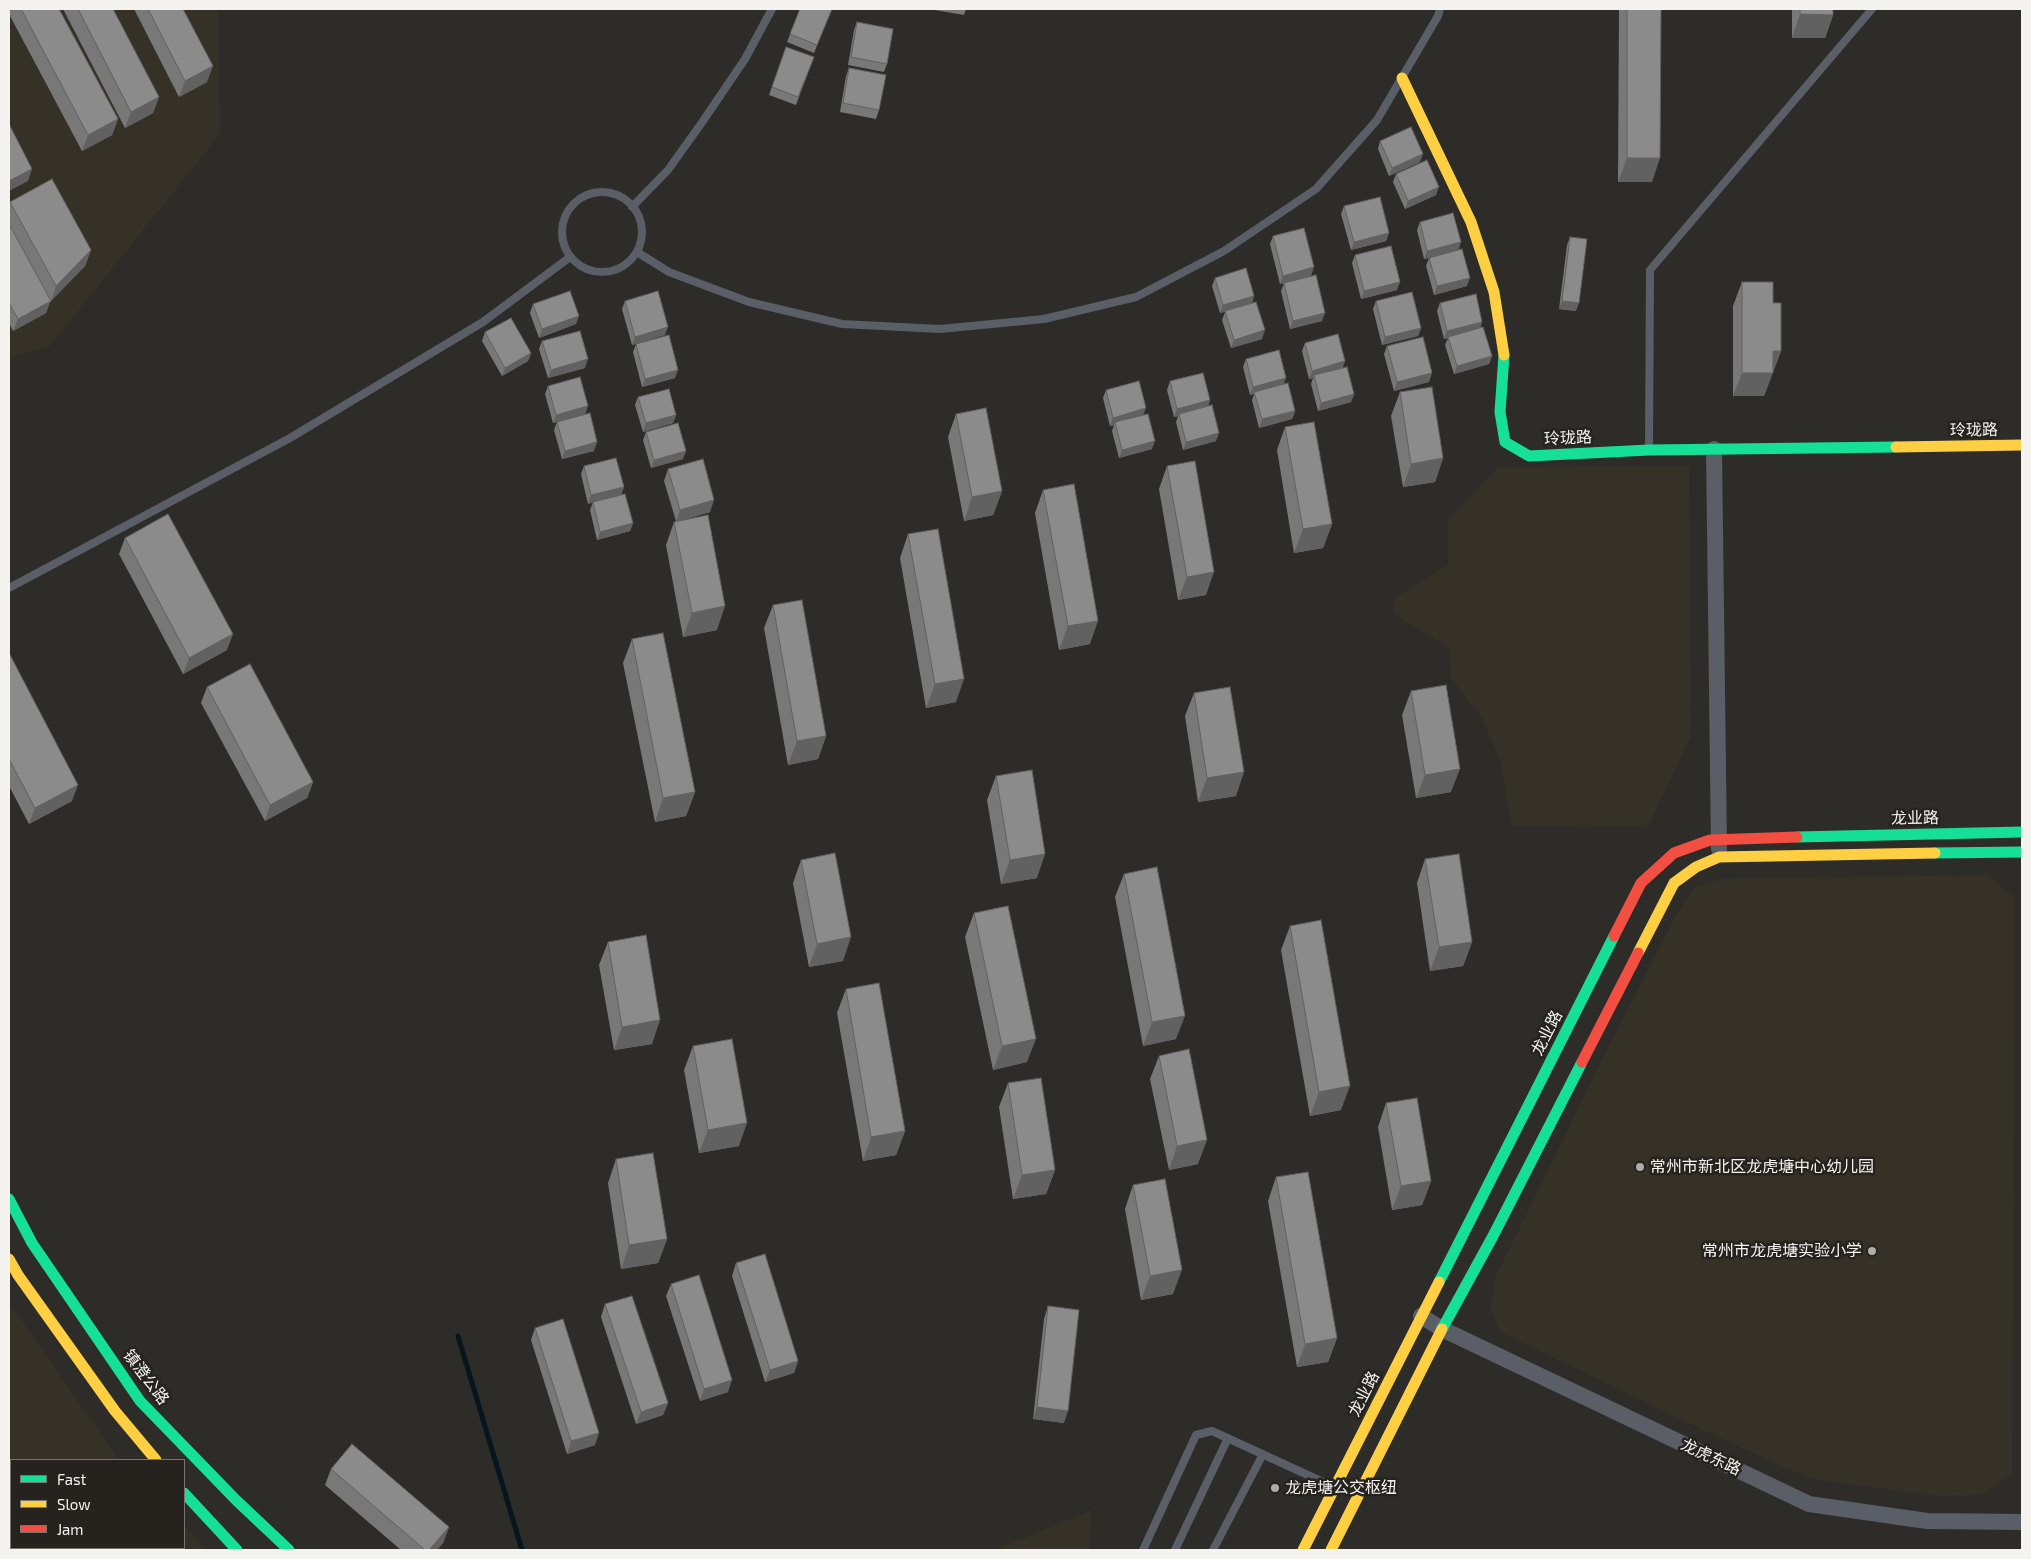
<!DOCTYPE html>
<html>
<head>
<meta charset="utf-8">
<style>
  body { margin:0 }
  #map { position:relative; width:2031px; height:1559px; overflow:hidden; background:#2d2c29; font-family:"Exo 2",sans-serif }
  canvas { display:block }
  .frame { position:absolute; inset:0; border:10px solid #f5f3f0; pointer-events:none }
  .legend { position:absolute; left:10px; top:1459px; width:175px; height:90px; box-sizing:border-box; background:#26231e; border:1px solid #797672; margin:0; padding:6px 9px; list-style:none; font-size:15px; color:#f5f3f0 }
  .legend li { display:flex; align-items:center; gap:10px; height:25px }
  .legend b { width:25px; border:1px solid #797672 }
</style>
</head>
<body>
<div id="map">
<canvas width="2031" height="1559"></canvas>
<div class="frame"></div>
<ul class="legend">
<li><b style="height:6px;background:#16e098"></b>Fast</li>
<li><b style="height:6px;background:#ffcf43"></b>Slow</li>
<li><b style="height:6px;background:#f24e42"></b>Jam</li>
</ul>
</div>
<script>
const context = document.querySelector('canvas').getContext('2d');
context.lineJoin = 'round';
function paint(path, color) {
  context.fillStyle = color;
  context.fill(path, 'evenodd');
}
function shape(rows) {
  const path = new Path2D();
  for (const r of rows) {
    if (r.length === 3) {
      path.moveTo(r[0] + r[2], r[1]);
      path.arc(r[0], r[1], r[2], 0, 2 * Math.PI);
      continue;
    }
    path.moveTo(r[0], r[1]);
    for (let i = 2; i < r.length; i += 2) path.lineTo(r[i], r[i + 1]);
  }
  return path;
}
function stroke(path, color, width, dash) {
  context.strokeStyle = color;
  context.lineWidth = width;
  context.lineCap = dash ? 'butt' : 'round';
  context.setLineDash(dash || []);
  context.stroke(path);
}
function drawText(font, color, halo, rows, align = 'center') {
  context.font = font + ' "Exo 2","Noto Sans SC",sans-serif';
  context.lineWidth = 5;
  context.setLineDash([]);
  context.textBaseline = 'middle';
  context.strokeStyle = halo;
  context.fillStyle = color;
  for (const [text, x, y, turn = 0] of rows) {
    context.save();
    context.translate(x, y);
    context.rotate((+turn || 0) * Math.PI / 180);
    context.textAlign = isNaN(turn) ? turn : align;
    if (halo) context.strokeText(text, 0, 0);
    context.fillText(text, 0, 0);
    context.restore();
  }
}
paint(shape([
  [9,9,219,9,220,134,50,346,9,357],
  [1689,466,1691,736,1648,827,1512,826,1500,760,1482,718,1451,678,1449,648,1393,613,1394,598,1448,565,1448,520,1499,467],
  [1988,875,2015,898,2012,1474,1982,1495,1938,1496,1812,1479,1731,1443,1500,1332,1490,1307,1496,1276,1603,1058,1674,919,1695,887,1721,879],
  [9,1308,16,1312,114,1453,121,1460,11,1460,11,1548,184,1548,184,1526,206,1550,9,1550],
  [1092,1510,1089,1550,995,1550]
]), '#363127');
stroke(shape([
  [458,1336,522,1550]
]), '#05161e', 5);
stroke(shape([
  [602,232,40],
  [632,207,668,170,703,121,745,59,772,9],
  [637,252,669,272,749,302,842,324,940,329,1044,319,1136,297,1224,251,1316,189,1377,120,1438,16,1440,9],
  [1649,447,1650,270,1872,9],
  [9,588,290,438,483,322,570,257],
  [1143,1550,1196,1435,1212,1431,1334,1487],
  [1175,1550,1228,1438],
  [1213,1550,1263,1454]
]), '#5a5e66', 8);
stroke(shape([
  [1714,449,1719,849],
  [1421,1316,1442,1329,1809,1504,1927,1521,2022,1522]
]), '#5a5e66', 16);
stroke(shape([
  [1504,355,1500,412,1505,442,1529,456,1649,450,1896,447],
  [1797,837,2022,832],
  [1935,853,2022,852],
  [9,1199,32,1243,140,1401,236,1500,289,1550],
  [1439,1282,1614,936],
  [1442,1329,1493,1236,1582,1062],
  [184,1493,237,1550]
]), '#16e098', 11);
stroke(shape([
  [1402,78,1471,222,1494,292,1504,355],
  [1896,447,2022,445],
  [1638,953,1674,883,1696,867,1719,857,1935,853],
  [9,1259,18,1275,115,1411,156,1460],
  [1303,1550,1439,1282],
  [1331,1550,1442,1329]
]), '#ffcf43', 11);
stroke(shape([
  [1614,936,1641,883,1674,853,1710,840,1797,837],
  [1582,1062,1638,953]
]), '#f24e42', 11);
paint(shape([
  [11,9,59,9,118,119,112,135,82,151,9,14],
  [63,9,113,9,159,97,153,113,125,128],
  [134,9,183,9,207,82,179,97],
  [800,9,832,9,814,53,787,42],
  [929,9,966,9,964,15],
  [1619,9,1661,9,1652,182,1618,182],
  [1792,9,1833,9,1833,15,1825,38,1792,38],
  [857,22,887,64,884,72,848,65,854,30],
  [786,47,814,57,796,105,769,95],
  [849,68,879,110,876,119,840,112,846,76],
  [1380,141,1420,162,1389,176,1378,149],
  [1396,174,1436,195,1405,209,1393,182],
  [10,202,91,250,85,266,50,302,46,313,13,331,9,323,9,205],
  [1344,206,1389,233,1386,241,1351,250,1341,214],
  [1420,222,1458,250,1467,286,1434,295,1426,266,1429,258,1424,259,1417,230],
  [1273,236,1311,276,1280,284,1270,244],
  [1570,237,1576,311,1559,309,1567,245],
  [1355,255,1397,290,1361,299,1352,263],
  [1215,278,1254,296,1252,303,1262,339,1231,348,1222,320,1225,312,1220,313,1212,286],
  [1742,282,1773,303,1781,351,1764,396,1733,396,1733,306],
  [1284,283,1322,321,1290,329,1281,291],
  [625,301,665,335,632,345,622,309],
  [1376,301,1421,328,1418,336,1382,345,1373,309],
  [1440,303,1482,322,1480,328,1492,356,1489,364,1454,374,1445,345,1448,338,1444,339,1437,311],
  [533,304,576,324,539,338,530,313],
  [485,332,531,353,528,361,502,376,482,341],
  [542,341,585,368,548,378,539,349],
  [1305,343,1343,368,1354,394,1351,402,1318,411,1311,384,1313,378,1309,379,1302,351],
  [636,344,675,378,642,387,633,352],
  [1387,346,1429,382,1394,391,1384,354],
  [1246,359,1284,384,1295,411,1292,419,1259,428,1252,400,1254,394,1250,395,1243,367],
  [1170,381,1210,400,1208,406,1216,441,1183,450,1176,422,1178,416,1174,417,1167,390],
  [548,386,585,414,594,451,562,459,554,430,557,422,553,423,545,394],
  [1106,390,1144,415,1152,449,1119,458,1112,431,1114,425,1110,426,1103,398],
  [1400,392,1443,458,1435,482,1403,487,1391,416],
  [638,397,676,415,673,423,643,432,635,405],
  [956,414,1002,491,993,515,964,521,948,437],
  [1285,427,1332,524,1323,548,1294,553,1277,450],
  [646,432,683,459,651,468,643,440],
  [584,466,624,487,621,495,633,523,630,531,597,540,590,510,593,502,588,504,581,474],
  [1167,466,1206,595,1178,600,1159,489],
  [668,469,710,512,683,520,717,630,683,637,666,545,674,522,676,521,664,481],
  [1043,490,1090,644,1059,650,1035,513],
  [908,534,956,702,926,708,900,558],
  [125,538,227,650,183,674,119,554],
  [773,605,826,736,818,759,788,765,764,628],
  [632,639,695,792,686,816,655,822,623,663],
  [9,653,72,801,29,824,9,786],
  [207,687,313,782,307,798,265,821,201,703],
  [1411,691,1451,792,1416,798,1402,715],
  [1194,693,1236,796,1198,802,1185,716],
  [996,776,1037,878,1001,884,987,800],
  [1425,859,1472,942,1463,966,1430,971,1417,883],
  [801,860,843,961,809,967,793,883],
  [1124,874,1176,1039,1143,1046,1115,897],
  [974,913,1027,1062,993,1070,965,937],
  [1290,926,1341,1110,1310,1116,1281,950],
  [608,942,652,1044,614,1050,599,965],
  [846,989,905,1131,896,1155,863,1161,837,1013],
  [693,1046,739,1146,699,1153,684,1070],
  [1159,1056,1198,1164,1169,1170,1150,1079],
  [1008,1083,1055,1170,1046,1194,1013,1199,999,1107],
  [1386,1103,1431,1181,1422,1205,1392,1210,1378,1127],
  [616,1159,667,1239,658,1263,621,1269,608,1183],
  [1276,1177,1337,1338,1328,1362,1297,1367,1268,1201],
  [1133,1185,1173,1294,1141,1300,1125,1209],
  [736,1263,798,1361,794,1373,765,1382,732,1276],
  [671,1284,728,1392,700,1401,666,1296],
  [605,1304,668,1403,663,1415,636,1424,601,1317],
  [1048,1306,1064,1423,1033,1419,1044,1319],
  [535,1328,595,1445,567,1454,531,1340],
  [331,1469,449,1527,443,1543,437,1550,401,1550,325,1485]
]), '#787878');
paint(shape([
  [1800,14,1833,15,1825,38,1792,38],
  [213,66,207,82,179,97,185,81],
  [159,97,153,113,125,128,131,112],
  [118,119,112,135,82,151,88,135],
  [1423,154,1420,162,1389,176,1392,168],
  [1627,158,1660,158,1652,182,1618,182],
  [32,169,28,181,9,191,9,181],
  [1439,187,1436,195,1405,209,1408,201],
  [1389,233,1386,241,1351,250,1354,242],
  [1461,242,1458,251,1424,259,1427,251],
  [91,250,85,266,50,302,46,313,13,331,18,319,51,301,56,286],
  [1314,267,1311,276,1280,284,1283,276],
  [1470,278,1467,286,1434,295,1437,286],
  [1400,282,1397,290,1361,299,1364,291],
  [1254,296,1251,304,1220,313,1223,305],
  [1562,301,1579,303,1576,311,1559,309],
  [1325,313,1322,321,1290,329,1293,321],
  [579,316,576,324,539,338,542,329],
  [1482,322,1480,330,1448,337,1448,338,1444,339,1447,331],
  [668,327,665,335,632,345,635,337],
  [1421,328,1418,336,1382,345,1385,337],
  [1265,330,1262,339,1231,348,1234,340],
  [1773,351,1781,351,1764,396,1733,396,1742,373],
  [531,353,528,361,502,376,505,368],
  [1492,356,1489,364,1454,374,1457,366],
  [588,359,585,368,548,378,551,370],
  [1345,361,1342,370,1314,375,1313,378,1309,379,1312,371],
  [678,370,675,378,642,387,645,379],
  [1432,373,1429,382,1394,391,1397,382],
  [1286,378,1283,386,1254,392,1254,394,1250,395,1253,387],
  [1354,394,1351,402,1318,411,1321,403],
  [1210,400,1207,408,1179,414,1178,416,1174,417,1177,409],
  [588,406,585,415,553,423,556,415],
  [1146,408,1143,416,1115,422,1114,425,1110,426,1113,418],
  [1295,411,1292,419,1259,428,1262,419],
  [676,415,673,423,643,432,646,423],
  [1219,433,1216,441,1183,450,1186,442],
  [1155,441,1152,449,1119,458,1122,450],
  [597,442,594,451,562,459,565,451],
  [686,451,683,459,651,468,654,460],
  [1443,458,1435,482,1403,487,1411,464],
  [624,487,621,495,588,504,591,495],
  [1002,491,993,515,964,521,972,497],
  [714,500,710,512,676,522,680,510],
  [633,523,630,531,597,540,600,532],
  [1332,524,1323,548,1294,553,1303,529],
  [1214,572,1206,595,1178,600,1187,577],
  [725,606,717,630,683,637,692,613],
  [1098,621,1090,644,1059,650,1068,626],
  [233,634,227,650,183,674,189,658],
  [964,679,956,702,926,708,935,684],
  [826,736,818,759,788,765,797,741],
  [1460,769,1451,792,1416,798,1425,775],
  [1244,772,1236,796,1198,802,1207,778],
  [313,782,307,798,265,821,270,805],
  [78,785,72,801,29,824,35,808],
  [695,792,686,816,655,822,663,798],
  [1045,854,1037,878,1001,884,1010,860],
  [851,937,843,961,809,967,817,944],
  [1472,942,1463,966,1430,971,1439,947],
  [1185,1016,1176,1039,1143,1046,1152,1022],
  [660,1020,652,1044,614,1050,622,1027],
  [1036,1039,1027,1062,993,1070,1002,1046],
  [1350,1086,1341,1110,1310,1116,1319,1092],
  [747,1123,739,1146,699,1153,708,1130],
  [905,1131,896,1155,863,1161,871,1137],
  [1207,1140,1198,1164,1169,1170,1177,1146],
  [1055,1170,1046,1194,1013,1199,1022,1175],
  [1431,1181,1422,1205,1392,1210,1401,1186],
  [667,1239,658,1263,621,1269,629,1245],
  [1182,1270,1173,1294,1141,1300,1150,1276],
  [1337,1338,1328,1362,1297,1367,1305,1344],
  [798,1361,794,1373,765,1382,770,1370],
  [732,1380,728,1392,700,1401,704,1389],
  [668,1403,663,1415,636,1424,641,1412],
  [1037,1407,1068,1411,1064,1423,1033,1419],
  [599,1433,595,1445,567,1454,571,1441],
  [449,1527,443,1543,437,1550,429,1550]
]), '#626161');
const building = shape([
  [21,9,59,9,118,119,88,135,21,9],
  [78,9,113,9,159,97,131,112,78,9],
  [148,9,183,9,213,66,185,81,148,9],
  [800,9,832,9,817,45,790,34,800,9],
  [1627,9,1661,9,1660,158,1627,158,1627,9],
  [1800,9,1833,9,1833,15,1800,14,1800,9],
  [857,22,893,29,887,64,851,57,857,22],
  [786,47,814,57,798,97,772,87,786,47],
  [849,68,886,75,879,110,843,103,849,68],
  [10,126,32,169,9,181,9,127,10,126],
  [1411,127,1423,154,1392,168,1380,141,1411,127],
  [1427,160,1439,187,1408,201,1396,174,1427,160],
  [52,179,91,250,56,286,10,202,52,179],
  [1380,197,1389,233,1354,242,1344,206,1380,197],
  [1453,213,1461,242,1427,251,1420,222,1453,213],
  [9,224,51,301,18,319,9,303,9,224],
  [1304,228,1314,267,1283,276,1273,236,1304,228],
  [1570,237,1587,239,1579,303,1562,301,1570,237],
  [1391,246,1400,282,1364,291,1355,255,1391,246],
  [1462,249,1470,278,1437,286,1429,258,1462,249],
  [1246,268,1254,296,1223,305,1215,278,1246,268],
  [1316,275,1325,313,1293,321,1284,283,1316,275],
  [1742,282,1773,282,1773,303,1781,303,1781,351,1773,351,1773,373,1742,373,1742,282],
  [570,291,579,316,542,329,533,304,570,291],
  [658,291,668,327,635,337,625,301,658,291],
  [1412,292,1421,328,1385,337,1376,301,1412,292],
  [1476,294,1482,322,1447,331,1440,303,1476,294],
  [1256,302,1265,330,1234,340,1225,311,1256,302],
  [511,318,531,353,505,368,485,332,511,318],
  [1483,327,1492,356,1457,366,1448,337,1483,327],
  [580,331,588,359,551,370,542,341,580,331],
  [1338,334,1345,361,1312,371,1305,343,1338,334],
  [669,335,678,370,645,379,636,344,669,335],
  [1423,337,1432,373,1397,382,1387,346,1423,337],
  [1279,350,1286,378,1253,387,1246,359,1279,350],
  [1347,367,1354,394,1321,403,1314,375,1347,367],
  [1203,373,1210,400,1177,409,1170,381,1203,373],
  [580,377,588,406,556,415,548,386,580,377],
  [1139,381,1146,408,1113,418,1106,390,1139,381],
  [1288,383,1295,411,1262,419,1254,392,1288,383],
  [1432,387,1443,458,1411,464,1400,392,1432,387],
  [669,389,676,415,646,423,638,397,669,389],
  [1212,405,1219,433,1186,442,1179,414,1212,405],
  [986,408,1002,491,972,497,956,414,986,408],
  [590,413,597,442,565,451,557,422,590,413],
  [1148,414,1155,441,1122,450,1115,422,1148,414],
  [1314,422,1332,524,1303,529,1285,427,1314,422],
  [678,423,686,451,654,460,646,432,678,423],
  [616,458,624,487,591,495,584,466,616,458],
  [703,459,714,500,680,510,668,469,703,459],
  [1195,461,1214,572,1187,577,1167,466,1195,461],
  [1074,484,1098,621,1068,626,1043,490,1074,484],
  [625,494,633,523,600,532,593,502,625,494],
  [168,514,233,634,189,658,125,538,168,514],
  [708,515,725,606,692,613,674,522,708,515],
  [938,529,964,679,935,684,908,534,938,529],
  [802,600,826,736,797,741,773,605,802,600],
  [663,633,695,792,663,798,632,639,663,633],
  [9,653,78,785,35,808,9,759,9,653],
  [250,664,313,782,270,805,207,687,250,664],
  [1446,685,1460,769,1425,775,1411,691,1446,685],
  [1230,687,1244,772,1207,778,1194,693,1230,687],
  [1032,770,1045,854,1010,860,996,776,1032,770],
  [835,853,851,937,817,944,801,860,835,853],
  [1459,854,1472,942,1439,947,1425,859,1459,854],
  [1157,867,1185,1016,1152,1022,1124,874,1157,867],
  [1008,906,1036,1039,1002,1046,974,913,1008,906],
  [1321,920,1350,1086,1319,1092,1290,926,1321,920],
  [646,935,660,1020,622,1027,608,942,646,935],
  [879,983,905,1131,871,1137,846,989,879,983],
  [732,1039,747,1123,708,1130,693,1046,732,1039],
  [1189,1049,1207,1140,1177,1146,1159,1056,1189,1049],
  [1041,1078,1055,1170,1022,1175,1008,1083,1041,1078],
  [1417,1098,1431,1181,1401,1186,1386,1103,1417,1098],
  [653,1153,667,1239,629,1245,616,1159,653,1153],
  [1308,1172,1337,1338,1305,1344,1276,1177,1308,1172],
  [1165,1179,1182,1270,1150,1276,1133,1185,1165,1179],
  [765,1254,798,1361,770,1370,736,1263,765,1254],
  [699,1275,732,1380,704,1389,671,1284,699,1275],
  [632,1296,668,1403,641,1412,605,1304,632,1296],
  [1048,1306,1079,1310,1068,1411,1037,1407,1048,1306],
  [563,1319,599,1433,571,1441,535,1328,563,1319],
  [352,1444,449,1527,429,1550,425,1550,331,1469,352,1444]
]);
paint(building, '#8c8b8b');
stroke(building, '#626161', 1);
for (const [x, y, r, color] of [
  [1640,1167,5,"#afadaa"],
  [1872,1251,5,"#afadaa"],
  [1275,1488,5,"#afadaa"]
]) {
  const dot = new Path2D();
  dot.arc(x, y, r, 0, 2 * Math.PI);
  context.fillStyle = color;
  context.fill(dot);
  stroke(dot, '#26231e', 2);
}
drawText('16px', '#f5f3f0', '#26231e', [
  ["玲珑路",1974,430,-1],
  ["玲珑路",1568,438,-3],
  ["龙业路",1915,818,-1],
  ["龙业路",1547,1033,-63],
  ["镇澄公路",146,1377,53],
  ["龙业路",1364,1394,-63],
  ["龙虎东路",1711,1457,25]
]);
drawText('16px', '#f5f3f0', '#26231e', [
  ["常州市新北区龙虎塘中心幼儿园",1650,1167],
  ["常州市龙虎塘实验小学",1862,1251,"right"],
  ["龙虎塘公交枢纽",1285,1488]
], 'left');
</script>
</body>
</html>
